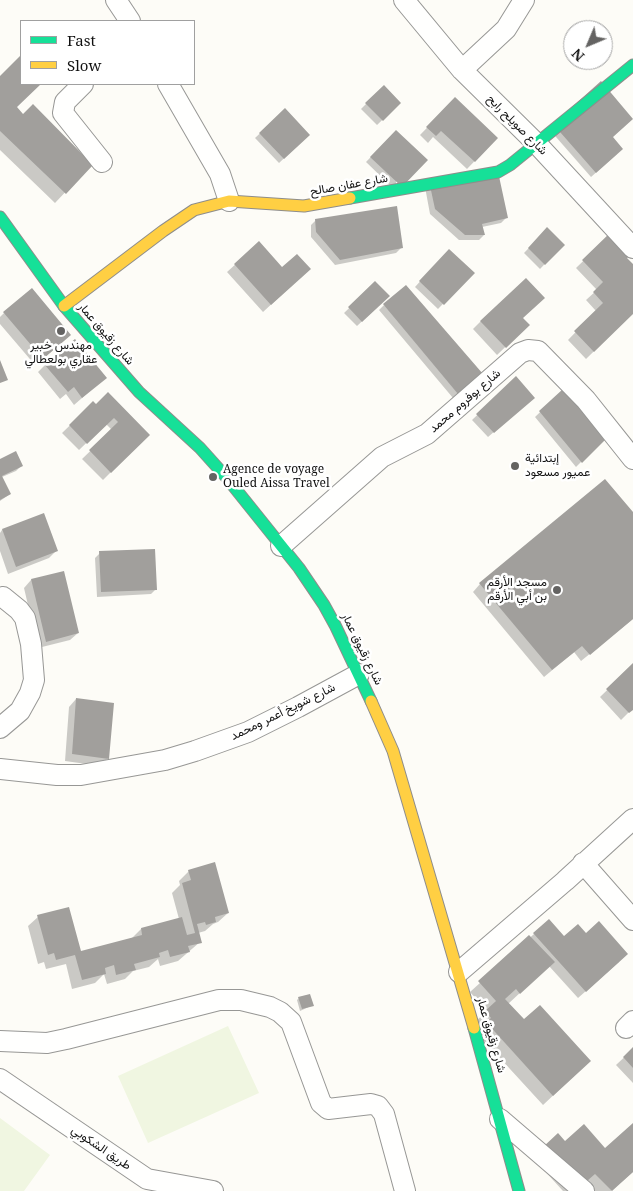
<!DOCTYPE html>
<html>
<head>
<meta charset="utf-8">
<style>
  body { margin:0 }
  #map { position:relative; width:633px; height:1191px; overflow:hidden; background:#fdfcf7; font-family:"Noto Serif",serif }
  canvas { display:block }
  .legend { position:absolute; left:20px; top:20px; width:175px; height:65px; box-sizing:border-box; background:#fff; border:1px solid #a0a0a0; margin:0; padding:6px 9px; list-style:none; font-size:15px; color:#111 }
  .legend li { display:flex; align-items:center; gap:10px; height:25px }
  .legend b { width:25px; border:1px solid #a0a0a0 }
  .north { position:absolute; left:563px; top:20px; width:50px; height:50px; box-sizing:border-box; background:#fff; border:1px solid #a0a0a0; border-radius:50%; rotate:225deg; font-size:14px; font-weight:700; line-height:20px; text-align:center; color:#111 }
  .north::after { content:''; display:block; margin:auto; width:18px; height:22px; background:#646362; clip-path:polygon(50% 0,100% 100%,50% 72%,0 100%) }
</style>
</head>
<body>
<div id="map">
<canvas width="633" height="1191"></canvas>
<ul class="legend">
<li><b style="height:6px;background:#16e098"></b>Fast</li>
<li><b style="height:6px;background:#ffcf43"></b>Slow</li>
</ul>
<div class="north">N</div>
</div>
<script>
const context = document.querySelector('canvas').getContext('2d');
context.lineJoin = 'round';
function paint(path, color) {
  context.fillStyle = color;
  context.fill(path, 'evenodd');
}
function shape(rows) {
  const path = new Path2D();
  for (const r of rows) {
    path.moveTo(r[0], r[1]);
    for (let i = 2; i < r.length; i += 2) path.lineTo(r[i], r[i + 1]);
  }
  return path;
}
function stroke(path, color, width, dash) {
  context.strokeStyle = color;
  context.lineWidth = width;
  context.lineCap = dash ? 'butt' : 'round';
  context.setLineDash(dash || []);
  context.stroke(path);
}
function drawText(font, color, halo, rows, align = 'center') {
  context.font = font + ' "Noto Serif",Vazirmatn,serif';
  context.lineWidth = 5;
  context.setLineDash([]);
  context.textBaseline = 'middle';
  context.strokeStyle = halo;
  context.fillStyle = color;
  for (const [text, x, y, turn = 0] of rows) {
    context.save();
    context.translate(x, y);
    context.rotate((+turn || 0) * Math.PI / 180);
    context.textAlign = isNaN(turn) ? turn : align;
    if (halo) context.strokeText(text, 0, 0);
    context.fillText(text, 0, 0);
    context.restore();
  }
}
paint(shape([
  [228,1026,259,1093,148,1143,118,1076],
  [0,1118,50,1155,24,1191,0,1191]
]), '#f0f6e1');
paint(shape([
  [21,56,21,84,39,84,15,107,23,115,91,165,55,203,0,150,0,77],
  [384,86,400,103,377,125,361,109],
  [455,99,497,138,467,169,433,137,428,143,420,135],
  [285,110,309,135,279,163,255,138],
  [549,129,611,137,617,154,591,177],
  [396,131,396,191,366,162],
  [425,187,506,218,501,223,482,227,484,235,479,240,459,240,430,214],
  [316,220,401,248,396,253,335,265,311,237,311,225],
  [547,229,563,245,540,269,524,253],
  [612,233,625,258,633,265,633,313,586,359,568,340,596,311,586,300,597,290,576,268],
  [259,243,282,269,302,276,263,312,227,272],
  [444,255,473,273,438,309,415,287],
  [375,283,389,296,357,326,344,313],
  [384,305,476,379,453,398,379,310],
  [4,313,62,342,35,365,0,324,0,317],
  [522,318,528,325,497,355,473,329,481,321],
  [45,365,105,378,74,405,66,394,60,399,38,372],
  [516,378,529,402,488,437,472,420],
  [562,391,604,439,576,467,535,417],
  [93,403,148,435,103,480,82,459,112,430,106,424,79,450,62,433],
  [0,460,21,466,16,471,2,477,10,494,0,501],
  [633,514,633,619,581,661,574,652,544,677,473,592,480,584],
  [43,515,57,550,49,558,8,574,0,551,0,533,2,530],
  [100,553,156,589,151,594,97,597,95,558],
  [63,573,78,633,70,640,38,648,24,588,31,580],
  [633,665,633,708,621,720,600,697],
  [76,699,108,758,101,766,65,761,69,707],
  [189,871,228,913,218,922,213,924,205,931,198,933,200,942,178,961,160,966,158,959,149,967,133,971,125,979,107,984,104,974,95,983,72,989,66,964,46,969,44,962,38,964,28,926,38,917,80,953,131,939,141,929,179,919,172,893,180,885,179,881],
  [534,934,564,938,586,934,619,962,578,998,549,966,508,1004,524,1021,590,1061,543,1105,477,1033,476,1021,487,1011,470,992],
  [299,998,313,1005,300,1011,297,1000],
  [633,1049,633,1083,616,1065],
  [633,1124,633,1172,611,1191,563,1191,533,1158,565,1143,605,1149]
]), '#0003');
paint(shape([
  [21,55,21,84,41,84,17,107,23,114,33,104,93,165,66,194,0,131,0,76],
  [601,81,633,119,613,137,623,149,596,173,553,124],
  [384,85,401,103,383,121,365,103],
  [455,97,498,138,475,162,441,131,436,136,426,127],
  [285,108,310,135,284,159,259,133],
  [396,130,428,160,402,187,370,157],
  [497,167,508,218,482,224,485,235,465,235,435,209,429,181],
  [397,206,403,248,340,260,316,232,315,219],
  [547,227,565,245,545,265,528,248],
  [612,231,632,253,627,258,633,264,633,314,594,352,574,331,603,303,593,292,603,282,582,260],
  [259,241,282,267,297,254,311,269,271,305,234,264],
  [449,249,475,273,444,305,419,281],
  [526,278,545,298,523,318,530,325,506,348,480,321],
  [375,281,390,296,362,322,348,307],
  [406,285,483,374,458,394,383,304],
  [32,288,71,335,43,359,3,312],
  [75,339,107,378,82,398,74,387,68,392,44,364],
  [0,360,8,380,0,383],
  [516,376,535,398,494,433,476,414],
  [563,389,606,439,582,463,539,411],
  [108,392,150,435,111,473,89,450,118,422,114,418,87,444,69,425,93,401,96,404],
  [16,451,23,466,2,476,11,494,0,500,0,459],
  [605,479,633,512,633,619,590,655,582,646,552,670,479,583],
  [44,513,58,551,16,567,2,529],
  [155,549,157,590,101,592,99,551],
  [64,571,79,633,46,642,31,579],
  [633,663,633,710,629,713,606,689],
  [76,698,114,703,109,759,72,754],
  [215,862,229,913,215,917,216,922,206,925,205,922,197,924,202,943,188,946,190,952,170,957,168,950,159,953,160,957,134,964,136,970,116,975,114,965,105,968,106,974,82,980,75,955,56,960,54,953,48,955,37,915,69,907,81,951,142,935,141,928,182,917,187,935,195,933,182,883,191,880,188,870],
  [549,919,564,936,578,924,586,933,599,921,628,954,586,992,533,933],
  [529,935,555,962,520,994,516,989,505,999,524,1019,540,1005,591,1061,553,1096,486,1022,491,1018,485,1011,496,1001,478,981],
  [310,994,314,1006,302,1009,298,997],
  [633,1047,633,1068,623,1057],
  [633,1123,633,1172,612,1191,595,1174,579,1188,542,1148,558,1133,565,1141,584,1124,605,1148]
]), '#a19f9c');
const street = shape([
  [116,0,130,21],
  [404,0,462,70,536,143,633,248],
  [462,70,506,29,524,0],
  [83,84,65,102,63,113,102,162],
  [168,84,220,174,229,201],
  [281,546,382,457,427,434,520,353,528,350,538,351,586,400,633,459],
  [0,728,20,711,30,693,34,680,31,644,25,618,19,610,3,597],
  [0,769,57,775,81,775,165,760,195,751,248,732,298,707,359,674],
  [583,863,633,920],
  [459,972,565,881,633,819],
  [626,1028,633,1021],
  [0,1041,47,1043,66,1039,219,1000,241,1000,270,1007,280,1012,291,1022,321,1103,328,1109,371,1104,378,1106,384,1114,405,1191],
  [0,1079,147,1179,213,1191],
  [500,1119,584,1191]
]);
const fast = shape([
  [350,198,498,172,510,165,633,65],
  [0,217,64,306,139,392,200,448,226,477,299,568,324,605,335,625,371,701],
  [474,1028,519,1191]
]);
const slow = shape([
  [64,306,163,231,194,210,229,201,304,206,350,198],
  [371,701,393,751,474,1028]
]);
stroke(street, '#979795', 22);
stroke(fast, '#8e8d8b', 13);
stroke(slow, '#8e8d8b', 13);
stroke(street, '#fffffe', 20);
stroke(fast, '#16e098', 11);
stroke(slow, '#ffcf43', 11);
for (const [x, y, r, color] of [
  [61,331,5,"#646362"],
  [515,466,5,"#646362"],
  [213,477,5,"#646362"],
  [557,590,5,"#646362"]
]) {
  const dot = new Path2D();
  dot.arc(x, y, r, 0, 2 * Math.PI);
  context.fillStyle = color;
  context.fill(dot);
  stroke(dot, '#fff', 2);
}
drawText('12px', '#111', '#fff', [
  ["شارع صويلح رابح",517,125,45],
  ["شارع عفان صالح",349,185,-10],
  ["شارع زقيوق عمار",106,334,49],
  ["شارع بوفروم محمد",465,401,-41],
  ["شارع زقيوق عمار",362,649,64],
  ["شارع شويخ أعمر ومحمد",283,712,-26],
  ["شارع زقيوق عمار",491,1035,74],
  ["طريق الشكوبي",101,1148,34]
]);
drawText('12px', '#111', '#fff', [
  ["مهندس خبير",61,346,"center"],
  ["عقاري بولعطالي",61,360,"center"],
  ["إبتدائية",525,459],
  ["عميور مسعود",525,473],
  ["Agence de voyage",223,470],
  ["Ouled Aissa Travel",223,484],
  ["مسجد الأرقم",547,583,"right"],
  ["بن أبي الأرقم",547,597,"right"]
], 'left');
</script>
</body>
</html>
